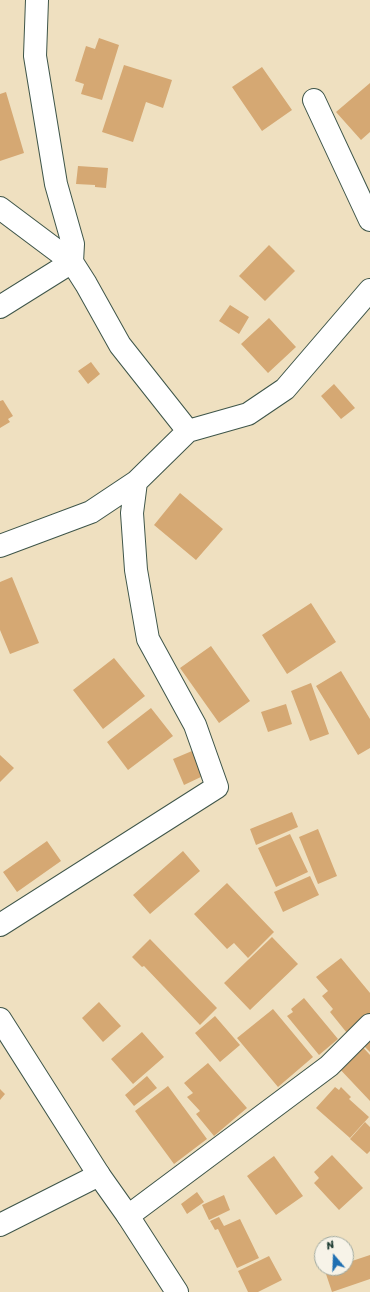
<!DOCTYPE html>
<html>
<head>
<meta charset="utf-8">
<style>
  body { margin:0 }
  #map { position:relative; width:370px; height:1292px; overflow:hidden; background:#efe0c0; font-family:Sriracha,sans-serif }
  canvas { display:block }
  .north { position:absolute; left:314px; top:1236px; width:40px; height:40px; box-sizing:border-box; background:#f7f3e8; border:1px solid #a1aaa0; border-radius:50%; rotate:341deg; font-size:11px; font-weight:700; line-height:16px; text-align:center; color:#1f3d34 }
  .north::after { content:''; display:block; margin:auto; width:14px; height:18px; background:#1f6fb2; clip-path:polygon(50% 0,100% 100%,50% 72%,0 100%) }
</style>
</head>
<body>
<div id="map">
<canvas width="370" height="1292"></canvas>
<div class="north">N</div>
</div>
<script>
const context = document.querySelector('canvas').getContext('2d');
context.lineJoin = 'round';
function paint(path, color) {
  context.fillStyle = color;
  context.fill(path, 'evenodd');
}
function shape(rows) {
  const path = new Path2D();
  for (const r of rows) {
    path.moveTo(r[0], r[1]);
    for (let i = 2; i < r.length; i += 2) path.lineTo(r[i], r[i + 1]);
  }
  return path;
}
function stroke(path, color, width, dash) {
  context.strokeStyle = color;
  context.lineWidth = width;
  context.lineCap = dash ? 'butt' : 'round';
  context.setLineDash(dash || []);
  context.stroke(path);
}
paint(shape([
  [99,38,119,45,102,100,81,94,84,84,75,81,86,46,95,49],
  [124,65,172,80,163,108,146,102,133,142,102,132],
  [262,67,292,110,262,131,232,87],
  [370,83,370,132,361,140,336,112],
  [6,92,24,153,0,161,0,94],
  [78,166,108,168,106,188,95,187,95,185,76,184],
  [269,245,295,271,265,301,239,276],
  [230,305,249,317,239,334,219,321],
  [269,318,296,347,268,373,241,344],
  [91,362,100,374,88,384,78,371],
  [334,384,355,408,341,419,321,396],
  [3,400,13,416,8,419,10,422,0,428,0,401],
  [180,493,223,529,196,560,154,525],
  [12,577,39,643,10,654,0,630,0,582],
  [311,603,336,642,287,674,262,635],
  [211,646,250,701,219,723,180,668],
  [114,658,145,696,103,729,73,690],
  [341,671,370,719,370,748,358,755,316,686],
  [311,683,329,734,310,741,291,691],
  [286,704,292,724,268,732,261,712],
  [151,708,173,736,128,770,107,742],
  [192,751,203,776,184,785,173,759],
  [0,755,14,768,0,782],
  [292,812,298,827,256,845,250,829],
  [318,829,337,876,318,884,299,837],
  [290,834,308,872,276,887,258,848],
  [47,841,61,861,17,892,3,872],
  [183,851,200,871,150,914,133,895],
  [310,876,319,895,283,912,274,892],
  [227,883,274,932,248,958,234,943,227,949,194,914],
  [272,937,298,964,250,1010,224,983],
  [150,939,217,1008,200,1025,144,966,142,967,132,957],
  [341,958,370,993,370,1014,347,1033,330,1012,333,1009,322,996,328,991,316,977],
  [304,998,338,1039,319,1055,287,1016,293,1012,291,1009],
  [99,1002,121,1026,103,1042,82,1018],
  [273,1009,313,1057,278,1087,237,1038],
  [215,1016,240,1045,220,1062,195,1033],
  [142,1032,164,1057,133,1084,111,1059],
  [370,1039,370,1052,363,1045],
  [360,1044,370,1055,370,1101,336,1065],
  [208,1063,247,1108,214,1136,196,1114,200,1111,187,1097,193,1093,184,1083],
  [147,1076,157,1088,134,1106,125,1095],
  [168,1086,207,1139,174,1164,135,1111],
  [335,1087,339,1090,341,1087,351,1097,349,1099,369,1117,350,1138,316,1108],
  [0,1089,5,1094,0,1100],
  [365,1122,370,1127,370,1151,367,1154,350,1139],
  [332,1155,363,1188,339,1210,314,1183,319,1178,314,1172],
  [274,1156,303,1196,276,1215,247,1176],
  [197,1192,204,1202,187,1214,181,1204],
  [224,1195,230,1210,209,1220,202,1205],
  [219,1217,224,1226,240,1219,259,1258,237,1268,218,1229,215,1230,210,1221],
  [370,1255,370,1279,332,1292,325,1271,334,1268,346,1268,346,1263],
  [269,1256,282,1280,258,1292,248,1292,238,1271]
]), '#d5a873');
const minor = shape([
  [314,100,370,220],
  [0,208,72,262,86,284,120,345,188,431],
  [0,307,72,262,73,244,56,184,35,56,37,0],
  [0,546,91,512,136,482],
  [0,925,217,787,195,725,148,639,136,570,132,513,136,482,188,431,248,414,285,389,370,290],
  [128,1216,329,1066,370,1025],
  [0,1225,99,1175]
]);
const highway = shape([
  [0,1019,99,1175,128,1216,177,1292]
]);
stroke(minor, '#3e5549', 24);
stroke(highway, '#3e5549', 24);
stroke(minor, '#fff', 22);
stroke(highway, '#fff', 22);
</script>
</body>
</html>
